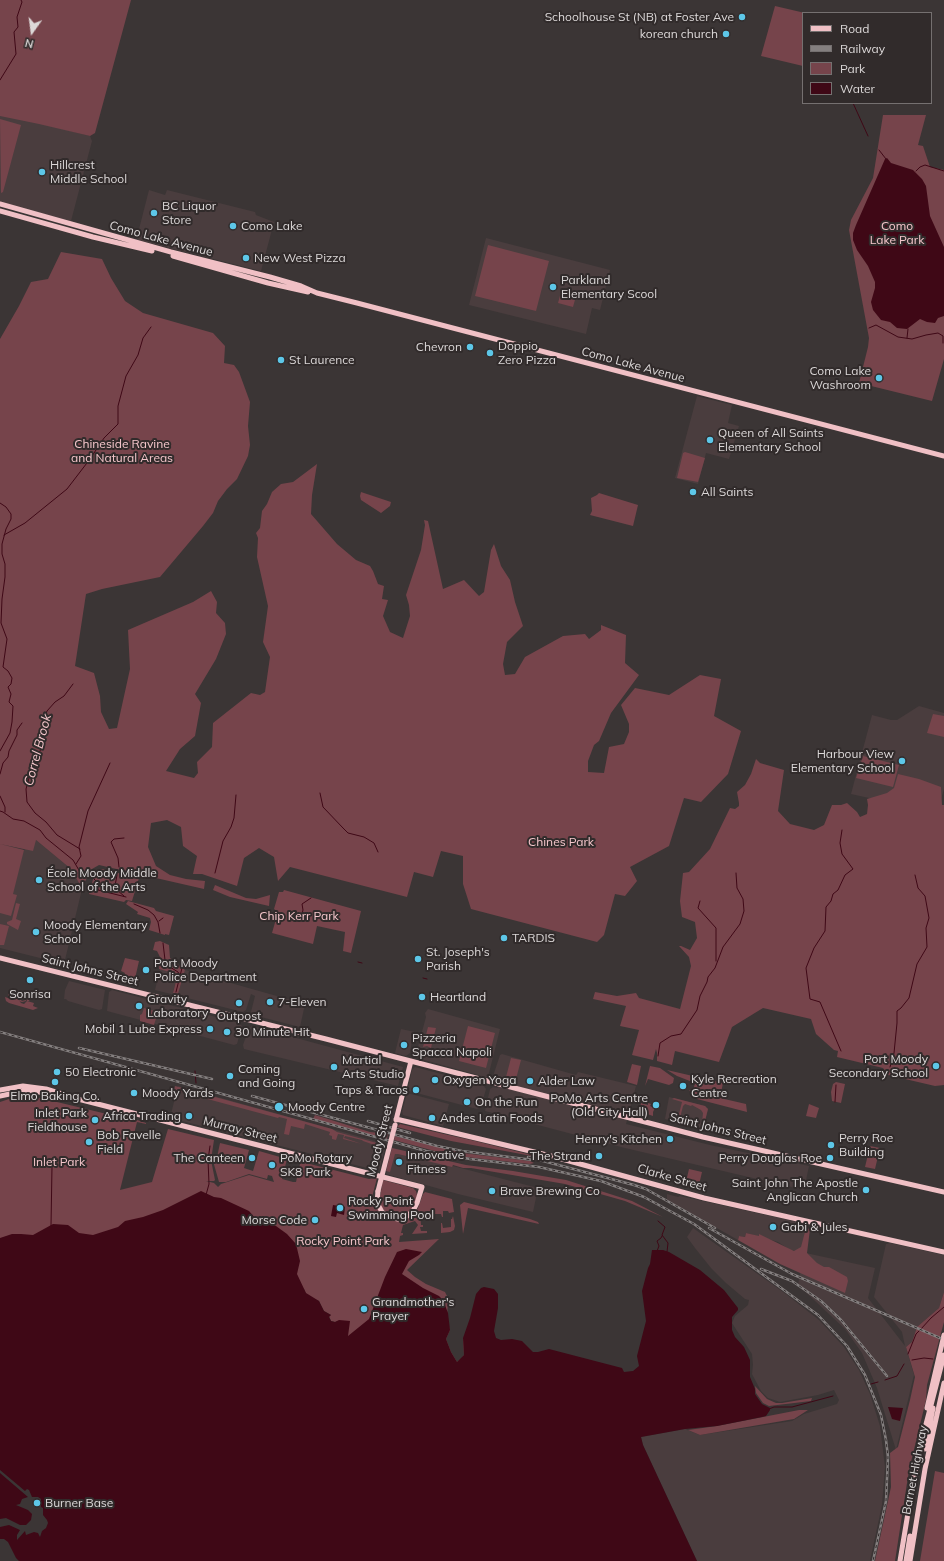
<!DOCTYPE html>
<html>
<head>
<meta charset="utf-8">
<style>
  body { margin:0 }
  #map { position:relative; width:944px; height:1561px; overflow:hidden; background:#3b3535; font-family:Mulish,sans-serif }
  canvas { display:block }
  .legend { position:absolute; left:802px; top:12px; width:130px; height:92px; box-sizing:border-box; background:#312b2b; border:1px solid #757070; margin:0; padding:5px 7px; list-style:none; font-size:12px; color:#dcd8d8 }
  .legend li { display:flex; align-items:center; gap:8px; height:20px }
  .legend b { width:20px; border:1px solid #757070 }
  .north { position:absolute; left:12px; top:12px; width:40px; height:40px; -webkit-text-stroke:3px #312b2b; paint-order:stroke; rotate:194deg; font-size:11px; font-weight:700; line-height:16px; text-align:center; color:#dcd8d8 }
  .north::after { content:''; display:block; margin:auto; width:14px; height:18px; background:#dcd8d8; clip-path:polygon(50% 0,100% 100%,50% 72%,0 100%) }
</style>
</head>
<body>
<div id="map">
<canvas width="944" height="1561"></canvas>
<ul class="legend">
<li><b style="height:5px;background:#f0c0c5"></b>Road</li>
<li><b style="height:5px;background:#847f7f"></b>Railway</li>
<li><b style="height:11px;background:#76444b"></b>Park</li>
<li><b style="height:11px;background:#3f0816"></b>Water</li>
</ul>
<div class="north">N</div>
</div>
<script>
const context = document.querySelector('canvas').getContext('2d');
context.lineJoin = 'round';
function paint(path, color) {
  context.fillStyle = color;
  context.fill(path, 'evenodd');
}
function shape(rows) {
  const path = new Path2D();
  for (const r of rows) {
    path.moveTo(r[0], r[1]);
    for (let i = 2; i < r.length; i += 2) path.lineTo(r[i], r[i + 1]);
  }
  return path;
}
function stroke(path, color, width, dash) {
  context.strokeStyle = color;
  context.lineWidth = width;
  context.lineCap = dash ? 'butt' : 'round';
  context.setLineDash(dash || []);
  context.stroke(path);
}
function drawText(font, color, halo, rows, align = 'center') {
  context.font = font + ' Mulish,sans-serif';
  context.lineWidth = 4;
  context.setLineDash([]);
  context.textBaseline = 'middle';
  context.strokeStyle = halo;
  context.fillStyle = color;
  for (const [text, x, y, turn = 0] of rows) {
    context.save();
    context.translate(x, y);
    context.rotate((+turn || 0) * Math.PI / 180);
    context.textAlign = isNaN(turn) ? turn : align;
    if (halo) context.strokeText(text, 0, 0);
    context.fillText(text, 0, 0);
    context.restore();
  }
}
paint(shape([
  [0,113,90,136,92,141,71,221,0,203],
  [149,190,165,195,167,190,255,212,256,215,261,217,274,222,261,271,138,240,137,239,138,233],
  [486,238,610,270,600,310,592,308,586,334,469,305],
  [697,396,732,405,728,423,739,426,729,459,706,453,698,484,675,478],
  [919,706,944,713,944,789,937,813,851,794,872,715,891,720,897,720],
  [36,840,71,869,79,883,83,885,64,964,0,948,0,844,24,850],
  [160,969,176,974,177,977,173,992,178,994,185,970,305,1004,300,1027,253,1015,251,1012,255,996,251,994,246,1010,243,1012,155,990],
  [69,981,105,990,102,1009,99,1010,68,1001,66,999,64,999,65,990],
  [112,990,239,1023,242,1026,237,1044,234,1045,107,1011,109,992],
  [428,1009,500,1029,488,1077,485,1077,417,1058,416,1054,426,1017,425,1013],
  [252,1026,403,1067,398,1086,244,1049,243,1045,249,1028],
  [401,1029,415,1032,413,1034,410,1053,406,1056,395,1053],
  [502,1054,576,1075,578,1072,636,1086,626,1124,710,1145,809,1166,804,1190,625,1148,485,1111,490,1089,493,1087,498,1088,500,1080,495,1080,493,1076,500,1055],
  [415,1067,483,1085,486,1089,481,1107,477,1109,409,1091,408,1088,412,1070],
  [178,1086,386,1144,379,1171,170,1118],
  [407,1093,449,1104,443,1126,403,1115,402,1112],
  [669,1097,705,1106,708,1109,703,1129,665,1119],
  [391,1150,538,1188,533,1212,458,1194,386,1174],
  [667,1194,678,1197,680,1196,807,1224,801,1252,875,1268,868,1298,905,1346,902,1332,874,1297,886,1244,890,1243,944,1255,944,1292,939,1308,917,1327,912,1342,906,1347,914,1375,896,1450,877,1388,862,1353,845,1329,798,1285,803,1258,801,1252,790,1250,778,1242,768,1239,746,1233,745,1237,739,1236,738,1240,667,1200],
  [693,1228,786,1294,819,1320,844,1347,859,1370,870,1394,880,1426,885,1467,882,1505,870,1561,697,1561,643,1445,641,1437,685,1429,700,1435,792,1421,804,1414,837,1404,839,1400,834,1390,818,1395,780,1402,768,1398,761,1391,752,1374,753,1365,752,1354,732,1323,735,1316,748,1305,749,1300,745,1299,726,1283,711,1268,695,1248,687,1237]
]), '#4a3d3e');
paint(shape([
  [0,0,131,0,95,133,90,136,39,124,0,116],
  [775,6,805,13,803,13,803,66,761,56],
  [883,115,926,115,918,145,923,146,930,167,944,170,944,359,932,401,859,383,868,347,869,338,849,230,851,220,873,178],
  [0,119,21,125,3,192,1,193],
  [488,245,549,261,536,311,475,296],
  [61,252,102,259,111,278,125,301,143,313,213,333,225,346,224,363,234,365,239,372,250,402,248,426,250,445,248,456,237,479,227,489,218,501,213,513,203,526,160,577,102,589,86,594,75,666,94,673,100,696,101,712,109,729,117,728,130,669,128,630,193,602,211,591,217,602,216,613,225,623,226,634,216,659,195,694,201,703,195,736,180,749,166,771,194,778,198,773,197,762,212,747,213,723,251,693,260,695,265,692,270,657,263,642,268,606,257,557,258,538,256,533,260,528,262,511,267,504,272,492,281,484,293,482,317,464,312,495,311,514,337,544,356,560,370,566,373,571,378,584,384,586,382,599,388,600,383,616,390,632,403,638,410,616,409,605,406,595,421,550,425,525,424,520,428,521,443,589,464,580,479,596,484,592,491,550,494,544,501,566,510,580,515,602,523,626,507,642,503,664,505,675,515,674,525,657,563,636,585,634,589,639,601,630,601,625,626,635,625,663,639,675,611,713,599,741,594,745,588,761,588,772,604,773,609,747,624,744,629,732,629,724,621,705,635,688,669,695,700,675,721,679,714,716,741,731,728,774,701,802,684,798,669,846,630,867,637,881,625,896,615,894,604,935,597,942,471,909,463,884,463,856,441,851,433,877,414,872,407,897,290,867,278,881,274,857,259,848,244,858,237,886,202,874,193,874,197,856,183,846,181,827,167,820,151,823,148,847,156,866,170,875,186,879,205,881,204,889,99,865,92,869,83,885,79,883,71,869,36,840,33,851,0,844,0,339,19,306,31,282,48,279],
  [561,292,576,296,573,307,558,303],
  [685,452,705,458,698,482,677,478,683,453],
  [361,492,391,502,390,506,381,513,361,500,360,496],
  [599,493,638,505,633,526,590,515,592,511,591,498,597,495],
  [933,714,944,716,944,737,927,733],
  [863,756,899,765,893,787,856,778],
  [756,759,760,763,784,770,778,811,790,824,814,830,824,825,832,805,841,805,847,803,857,812,860,817,867,814,868,805,867,799,887,793,894,788,898,774,919,779,941,787,942,805,944,805,944,1085,935,1086,888,1075,883,1068,837,1057,838,1051,834,1050,816,1034,811,1019,763,1008,732,1027,719,1062,675,1051,672,1065,657,1061,657,1053,656,1049,653,1060,632,1055,639,1030,620,1026,626,1006,593,999,595,992,617,996,636,993,639,998,680,1009,691,966,689,957,679,946,681,946,690,950,697,938,695,922,682,917,680,901,683,873,689,872,710,849,730,808,735,809,739,806,739,803,737,792,745,785,751,774],
  [0,844,24,850,13,894,17,895,11,916,0,913],
  [102,869,139,878,132,901,126,900,124,902,89,894,95,872,98,870],
  [215,885,246,898,256,899,270,895,269,906,230,897,213,890],
  [284,890,361,911,351,953,343,951,345,932,317,926,313,944,272,933,278,912,274,909,279,892,283,892],
  [128,901,154,908,156,911,174,916,169,935,165,934,165,935,149,930,151,922,150,918,137,914,138,912,126,904],
  [16,903,20,904,16,919,21,921,18,930,7,924,7,922,12,920],
  [0,924,9,926,4,945,0,945],
  [160,941,169,945,170,958,185,970,178,994,173,993,177,977,176,974,159,969,160,957,157,951,153,950,155,942],
  [125,958,139,961,134,983,123,980,125,973,121,971],
  [10,990,21,993,19,998,22,1001,26,1000,27,995,31,996,29,1001,27,1001,27,998,26,1001,22,1002,19,1001,20,996,18,998,8,996],
  [5,997,8,998,9,997,18,999,21,1003,24,1004,27,1001,34,1003,33,1006,38,1008,33,1010,9,1003,6,1001],
  [144,1008,158,1012,154,1025,140,1021,140,1015,142,1014],
  [468,1026,495,1033,486,1068,459,1061],
  [428,1027,436,1028,431,1048,427,1046,423,1047],
  [511,1058,521,1060,516,1079,506,1077],
  [632,1064,641,1066,637,1085,627,1082],
  [650,1066,660,1068,674,1078,673,1083,669,1085,648,1079,645,1086],
  [667,1070,723,1083,720,1098,746,1104,747,1112,697,1099,689,1090,693,1091,695,1083,677,1076],
  [836,1082,845,1084,841,1103,832,1101,831,1092,833,1084],
  [175,1086,332,1129,337,1132,384,1145,383,1148,363,1141,362,1140,345,1136,344,1138,362,1144,343,1139,344,1135,338,1134,336,1140,332,1139,332,1136,329,1135,330,1132,305,1124,304,1129,291,1126,289,1135,284,1134,287,1119,279,1117,278,1118,174,1090],
  [18,1096,32,1096,136,1121,137,1120,146,1123,146,1124,137,1122,120,1190,152,1182,168,1129,214,1140,211,1160,215,1180,214,1181,206,1181,214,1183,218,1187,221,1184,249,1175,274,1182,272,1176,268,1175,267,1179,249,1174,226,1182,219,1182,213,1161,216,1162,220,1143,249,1150,244,1168,253,1171,259,1151,287,1159,282,1179,293,1182,296,1182,300,1164,302,1162,369,1179,377,1178,371,1201,375,1204,380,1214,391,1220,398,1221,408,1218,414,1214,418,1208,423,1194,425,1192,452,1199,454,1212,449,1213,448,1211,443,1211,443,1217,442,1217,441,1214,432,1214,431,1211,420,1212,421,1225,423,1225,423,1227,420,1227,421,1231,427,1231,427,1233,412,1234,418,1225,415,1221,403,1225,401,1233,403,1233,403,1235,400,1236,399,1242,439,1239,407,1270,415,1277,426,1284,445,1292,448,1298,447,1319,450,1330,446,1339,451,1352,457,1362,461,1359,464,1355,463,1338,468,1346,459,1377,0,1395,0,1102],
  [304,1289,307,1296,319,1301,324,1311,331,1315,329,1316,331,1321,335,1322,338,1321,332,1326,302,1290],
  [674,1098,705,1106,708,1109,704,1125,702,1123,703,1113,701,1110,692,1105,691,1106,685,1104,683,1106,680,1118,678,1118,682,1102,672,1099],
  [641,1103,648,1105,648,1103,651,1104,650,1106,655,1108,653,1112,653,1116,641,1112,642,1110,641,1110,639,1112],
  [809,1104,819,1108,816,1118,806,1116],
  [315,1115,370,1132,388,1134,387,1139,313,1119],
  [400,1124,475,1141,548,1159,451,1141,397,1127],
  [395,1136,462,1153,530,1161,534,1163,530,1164,466,1157,442,1153,394,1140],
  [870,1146,880,1148,875,1169,865,1167],
  [392,1148,466,1165,513,1171,566,1180,632,1201,663,1217,625,1201,565,1184,471,1168,463,1168,453,1165,452,1167,398,1154,395,1154,390,1172,386,1171],
  [689,1169,702,1172,698,1189,685,1186],
  [383,1180,413,1188,416,1191,417,1195,415,1204,408,1213,401,1216,394,1216,387,1213,382,1208,379,1202],
  [464,1202,530,1219,538,1222,539,1224,468,1208,463,1234,460,1205],
  [453,1216,455,1226,454,1230,450,1232,441,1233,441,1223,442,1223,443,1228,451,1227,451,1219,452,1219],
  [806,1228,810,1229,807,1253,817,1263,824,1267,829,1267,847,1277,848,1281,845,1293,780,1264,738,1240,739,1236,745,1237,746,1233,759,1236,759,1234,794,1251,801,1247],
  [944,1292,944,1322,927,1385,926,1400,909,1470,895,1561,875,1561,891,1487,890,1453,898,1447,910,1400,915,1377,906,1347,912,1342,917,1327,939,1308],
  [755,1386,767,1399,776,1403,782,1403,812,1398,811,1401,769,1406,763,1403,756,1393],
  [799,1410,808,1410,794,1419,700,1435,688,1430,717,1426],
  [935,1471,944,1473,944,1561,920,1561]
]), '#76444b');
paint(shape([
  [887,158,891,163,913,170,922,179,926,186,930,216,944,247,944,316,938,318,935,323,927,322,920,319,907,329,897,328,890,322,881,320,873,310,871,302,875,288,875,282,868,266,857,250,853,240,853,233,856,225,885,159],
  [201,1191,214,1197,221,1198,249,1211,256,1219,276,1226,287,1234,296,1244,300,1261,297,1274,306,1293,319,1301,324,1311,331,1315,329,1317,331,1321,335,1322,339,1320,350,1321,348,1336,369,1319,385,1277,397,1252,406,1249,422,1252,419,1255,409,1261,402,1274,423,1288,439,1296,443,1300,448,1313,450,1330,446,1339,451,1352,457,1362,464,1355,463,1338,470,1318,476,1294,481,1288,484,1287,494,1289,498,1294,498,1308,494,1331,496,1338,501,1340,512,1339,522,1341,533,1352,538,1352,549,1349,622,1368,624,1372,633,1371,639,1366,637,1356,646,1321,642,1291,648,1268,650,1264,652,1250,663,1250,669,1252,700,1270,724,1290,738,1308,738,1310,732,1317,732,1330,735,1337,744,1347,750,1360,750,1377,755,1389,755,1394,762,1404,770,1408,770,1410,766,1416,762,1417,717,1426,685,1429,641,1437,643,1445,697,1561,19,1561,16,1558,8,1542,4,1539,0,1539,0,1527,9,1525,20,1530,17,1535,17,1540,25,1531,26,1535,34,1532,38,1533,40,1537,42,1531,46,1528,48,1523,47,1520,43,1515,43,1508,41,1507,41,1499,38,1497,32,1497,29,1490,27,1489,25,1491,0,1470,0,1238,12,1234,21,1234,33,1235,53,1224,68,1225,79,1233,93,1235,118,1227,125,1221,143,1217,163,1210],
  [333,1205,345,1207,344,1215,337,1213,336,1217,331,1216],
  [888,1407,903,1408,900,1421,892,1419],
  [0,1473,28,1497,22,1499,20,1504,16,1505,28,1510,32,1514,31,1520,26,1525,20,1525,6,1518,0,1519]
]), '#3f0816');
stroke(shape([
  [0,80,16,54,14,32,18,27,17,17,22,2,21,0],
  [853,103,868,136],
  [879,150,886,159],
  [916,171,920,167,925,165,944,171],
  [869,328,876,325,898,337,912,339,926,335,938,333,943,336,943,343],
  [907,338,908,329],
  [0,503,6,507,11,514,11,519,6,529,2,544,2,554,5,564,5,577,2,599,1,623,7,639,3,667,8,671,12,678,11,684,8,687,11,694,9,702,13,706,12,722,10,733,0,751],
  [4,535,25,523,67,489,90,459,104,438,118,424,118,406,126,376,138,355,143,338,151,327],
  [73,684,64,696,55,702,47,711,44,720,44,732,42,746,29,778,26,789,27,802,35,813,46,822,57,835,80,849],
  [0,774,3,763,8,757,9,751,17,735,17,730,22,723],
  [320,793,323,807,343,828,348,833,364,837,374,843,378,852],
  [0,796,5,807,5,812],
  [0,811,3,812,13,819,24,821,40,830,46,838,73,860,80,872,86,875],
  [76,864,81,856,79,847,88,811,110,763],
  [119,867,118,858,111,842,114,839,124,838],
  [215,873,223,841,231,827,234,818,236,795],
  [117,875,115,886,117,890,124,896],
  [94,879,97,882,98,890,126,897],
  [700,901,698,908,716,928,716,961],
  [134,904,148,910,154,915,158,922,160,933],
  [299,916,302,914,303,910,302,904,311,898],
  [159,921,163,918],
  [163,943,165,960,170,967,178,972,180,976],
  [358,962,362,963],
  [423,978,427,979],
  [176,992,182,968],
  [841,1051,820,1002,810,999,806,968,814,948,825,931,826,907,831,901,833,894,838,890,845,875,853,869,842,854,840,843,842,830],
  [658,1056,660,1043,671,1036,681,1034,697,1010,700,996,707,982,708,977,715,968,723,947,740,924,744,911,743,899,737,888,736,873],
  [890,1067,894,1053,897,1023,897,1011,901,1008,909,998,917,964,927,947,926,928,929,918,925,896,918,888,915,875],
  [195,1071,196,1083],
  [835,1102,836,1085],
  [206,1195,209,1184,208,1160,210,1146],
  [658,1221,665,1227,662,1235,668,1243,667,1252],
  [51,1226,52,1167],
  [657,1251,659,1246,657,1241,661,1238,662,1236],
  [908,1354,916,1334,921,1329,931,1318,944,1307],
  [912,1360,924,1358,933,1359],
  [885,1380,897,1376,904,1364],
  [871,1384,878,1382],
  [769,1409,774,1407,792,1407,833,1396]
]), '#3f0816', 1);
stroke(shape([
  [0,204,171,252,270,277,301,286,317,293,357,303,944,456],
  [0,211,93,237,152,251],
  [173,256,268,283,308,292],
  [0,958,326,1039,703,1137,944,1192],
  [0,1090,23,1086,46,1089,78,1099,422,1187,417,1203,413,1211,406,1217,398,1219,389,1217,382,1212,377,1203,378,1191],
  [0,1096,24,1091,51,1093],
  [396,1119,551,1156,704,1198,944,1252],
  [396,1120,411,1061],
  [927,1408,944,1335],
  [925,1449,933,1408],
  [900,1561,917,1459,944,1355],
  [906,1561,910,1536],
  [910,1561,925,1469,944,1383]
]), '#f0c0c5', 5);
const rail = shape([
  [0,1032,426,1151,470,1159,539,1167,601,1181,644,1197,694,1224,818,1315,847,1346,865,1375,881,1415,886,1440,888,1457,886,1501,873,1561],
  [79,1048,212,1079],
  [252,1096,437,1146,462,1151,533,1160],
  [368,1121,410,1133],
  [528,1157,634,1185,646,1189,715,1228],
  [709,1228,792,1274,940,1338],
  [761,1269,792,1281,821,1301,841,1320,887,1376]
]);
stroke(rail, '#847f7f', 2.5);
stroke(rail, '#312b2b', 1, [3]);
stroke(shape([
  [378,1191,395,1125]
]), '#f0c0c5', 5);
for (const [x, y, r, color] of [
  [742,17,4,"#5dc7e8"],
  [726,34,4,"#5dc7e8"],
  [42,172,4,"#5dc7e8"],
  [154,213,4,"#5dc7e8"],
  [233,226,4,"#5dc7e8"],
  [246,258,4,"#5dc7e8"],
  [553,287,4,"#5dc7e8"],
  [470,347,4,"#5dc7e8"],
  [490,353,4,"#5dc7e8"],
  [281,360,4,"#5dc7e8"],
  [879,378,4,"#5dc7e8"],
  [710,440,4,"#5dc7e8"],
  [693,492,4,"#5dc7e8"],
  [902,761,4,"#5dc7e8"],
  [39,880,4,"#5dc7e8"],
  [36,932,4,"#5dc7e8"],
  [504,938,4,"#5dc7e8"],
  [418,959,4,"#5dc7e8"],
  [146,970,4,"#5dc7e8"],
  [30,980,4,"#5dc7e8"],
  [422,997,4,"#5dc7e8"],
  [270,1002,4,"#5dc7e8"],
  [239,1003,4,"#5dc7e8"],
  [139,1006,4,"#5dc7e8"],
  [210,1029,4,"#5dc7e8"],
  [227,1032,4,"#5dc7e8"],
  [404,1045,4,"#5dc7e8"],
  [936,1066,4,"#5dc7e8"],
  [334,1067,4,"#5dc7e8"],
  [57,1072,4,"#5dc7e8"],
  [230,1076,4,"#5dc7e8"],
  [435,1080,4,"#5dc7e8"],
  [530,1081,4,"#5dc7e8"],
  [55,1082,4,"#5dc7e8"],
  [683,1086,4,"#5dc7e8"],
  [416,1090,4,"#5dc7e8"],
  [134,1093,4,"#5dc7e8"],
  [467,1102,4,"#5dc7e8"],
  [656,1105,4,"#5dc7e8"],
  [279,1107,5,"#5dc7e8"],
  [189,1116,4,"#5dc7e8"],
  [432,1118,4,"#5dc7e8"],
  [95,1120,4,"#5dc7e8"],
  [670,1139,4,"#5dc7e8"],
  [89,1142,4,"#5dc7e8"],
  [831,1145,4,"#5dc7e8"],
  [599,1156,4,"#5dc7e8"],
  [252,1158,4,"#5dc7e8"],
  [830,1158,4,"#5dc7e8"],
  [399,1162,4,"#5dc7e8"],
  [272,1165,4,"#5dc7e8"],
  [866,1190,4,"#5dc7e8"],
  [492,1191,4,"#5dc7e8"],
  [340,1208,4,"#5dc7e8"],
  [315,1220,4,"#5dc7e8"],
  [773,1227,4,"#5dc7e8"],
  [364,1309,4,"#5dc7e8"],
  [37,1503,4,"#5dc7e8"]
]) {
  const dot = new Path2D();
  dot.arc(x, y, r, 0, 2 * Math.PI);
  context.fillStyle = color;
  context.fill(dot);
  stroke(dot, '#312b2b', 1.5);
}
drawText('12px', '#dcd8d8', '#312b2b', [
  ["Schoolhouse St (NB) at Foster Ave",734,17,"right"],
  ["korean church",718,34,"right"],
  ["Hillcrest",50,165],
  ["Middle School",50,179],
  ["BC Liquor",162,206],
  ["Store",162,220],
  ["Como Lake",241,226],
  ["New West Pizza",254,258],
  ["Parkland",561,280],
  ["Elementary Scool",561,294],
  ["Doppio",498,346],
  ["Zero Pizza",498,360],
  ["Chevron",462,347,"right"],
  ["St Laurence",289,360],
  ["Como Lake",871,371,"right"],
  ["Washroom",871,385,"right"],
  ["Queen of All Saints",718,433],
  ["Elementary School",718,447],
  ["All Saints",701,492],
  ["Harbour View",894,754,"right"],
  ["Elementary School",894,768,"right"],
  ["École Moody Middle",47,873],
  ["School of the Arts",47,887],
  ["Moody Elementary",44,925],
  ["School",44,939],
  ["TARDIS",512,938],
  ["St. Joseph's",426,952],
  ["Parish",426,966],
  ["Port Moody",154,963],
  ["Police Department",154,977],
  ["Sonrisa",30,994,"center"],
  ["Heartland",430,997],
  ["Gravity",147,999],
  ["Laboratory",147,1013],
  ["7-Eleven",278,1002],
  ["Outpost",239,1016,"center"],
  ["Mobil 1 Lube Express",202,1029,"right"],
  ["30 Minute Hit",235,1032],
  ["Pizzeria",412,1038],
  ["Spacca Napoli",412,1052],
  ["Port Moody",928,1059,"right"],
  ["Secondary School",928,1073,"right"],
  ["Martial",342,1060],
  ["Arts Studio",342,1074],
  ["Coming",238,1069],
  ["and Going",238,1083],
  ["50 Electronic",65,1072],
  ["Kyle Recreation",691,1079],
  ["Centre",691,1093],
  ["Oxygen Yoga",443,1080],
  ["Alder Law",538,1081],
  ["Taps & Tacos",408,1090,"right"],
  ["Moody Yards",142,1093],
  ["Elmo Baking Co.",55,1096,"center"],
  ["PoMo Arts Centre",648,1098,"right"],
  ["(Old City Hall)",648,1112,"right"],
  ["On the Run",475,1102],
  ["Moody Centre",288,1107],
  ["Inlet Park",87,1113,"right"],
  ["Fieldhouse",87,1127,"right"],
  ["Africa Trading",181,1116,"right"],
  ["Andes Latin Foods",440,1118],
  ["Bob Favelle",97,1135],
  ["Field",97,1149],
  ["Perry Roe",839,1138],
  ["Building",839,1152],
  ["Henry's Kitchen",662,1139,"right"],
  ["Innovative",407,1155],
  ["Fitness",407,1169],
  ["The Strand",591,1156,"right"],
  ["The Canteen",244,1158,"right"],
  ["PoMo Rotary",280,1158],
  ["SK8 Park",280,1172],
  ["Perry Douglas Roe",822,1158,"right"],
  ["Saint John The Apostle",858,1183,"right"],
  ["Anglican Church",858,1197,"right"],
  ["Brave Brewing Co",500,1191],
  ["Rocky Point",348,1201],
  ["Swimming Pool",348,1215],
  ["Morse Code",307,1220,"right"],
  ["Gabi & Jules",781,1227],
  ["Grandmother's",372,1302],
  ["Prayer",372,1316],
  ["Burner Base",45,1503]
], 'left');
drawText('12px', '#f6c7cc', '#312b2b', [
  ["Como",897,226],
  ["Lake Park",897,240],
  ["Chineside Ravine",122,444],
  ["and Natural Areas",122,458],
  ["Chines Park",561,842],
  ["Chip Kerr Park",299,916],
  ["Inlet Park",59,1162],
  ["Rocky Point Park",343,1241]
]);
drawText('12px', '#dcd8d8', '#312b2b', [
  ["Como Lake Avenue",161,239,15],
  ["Como Lake Avenue",633,365,15],
  ["Saint Johns Street",90,970,14],
  ["Saint Johns Street",718,1129,14],
  ["Murray Street",240,1130,14],
  ["Moody Street",380,1141,-76],
  ["Clarke Street",672,1178,16],
  ["Barnet Highway",915,1470,-79]
]);
drawText('italic 13px', '#f6c7cc', '#312b2b', [
  ["Correl Brook",38,750,-75]
]);
</script>
</body>
</html>
